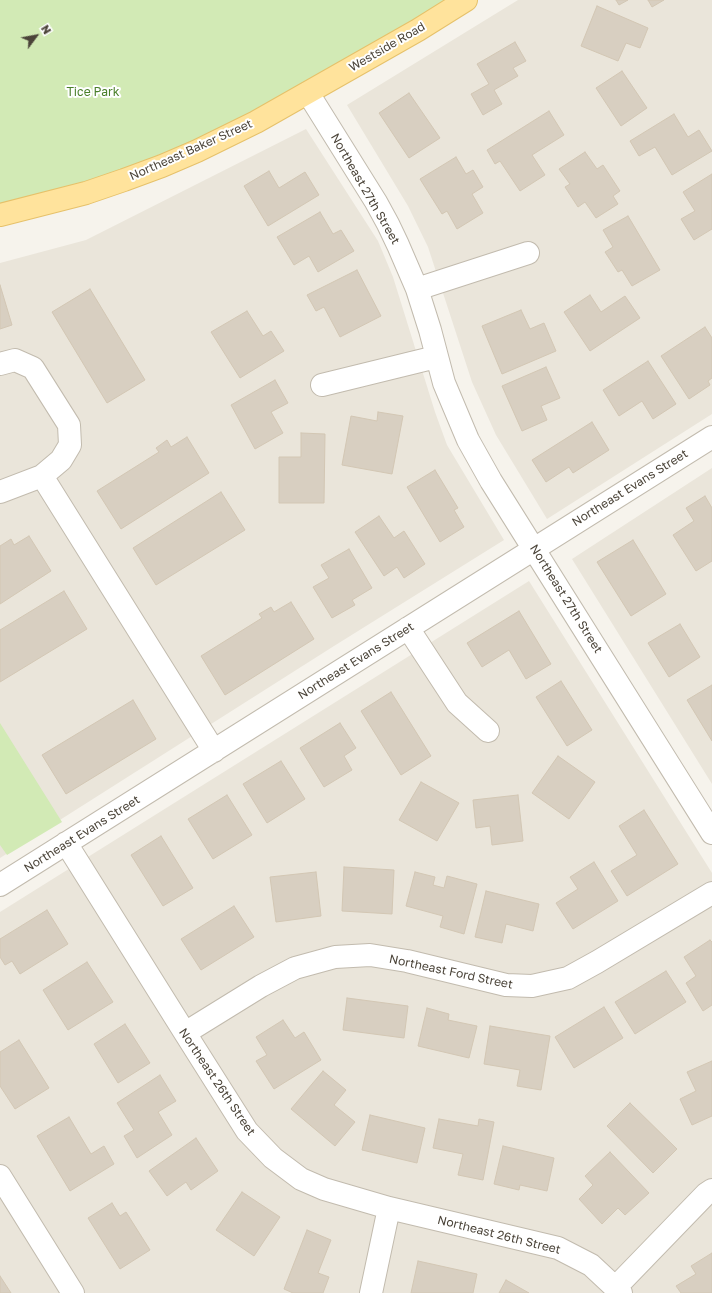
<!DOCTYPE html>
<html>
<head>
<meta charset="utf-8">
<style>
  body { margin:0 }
  #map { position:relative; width:712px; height:1293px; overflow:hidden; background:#f6f3ec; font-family:"Golos Text",sans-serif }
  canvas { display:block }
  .north { position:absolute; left:16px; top:16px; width:40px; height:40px; -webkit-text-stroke:3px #fff; paint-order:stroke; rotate:58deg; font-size:11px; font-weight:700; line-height:16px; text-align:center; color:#4b4439 }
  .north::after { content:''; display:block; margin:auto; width:14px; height:18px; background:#4b4439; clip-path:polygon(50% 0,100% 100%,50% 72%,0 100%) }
</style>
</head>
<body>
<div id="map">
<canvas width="712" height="1293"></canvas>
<div class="north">N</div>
</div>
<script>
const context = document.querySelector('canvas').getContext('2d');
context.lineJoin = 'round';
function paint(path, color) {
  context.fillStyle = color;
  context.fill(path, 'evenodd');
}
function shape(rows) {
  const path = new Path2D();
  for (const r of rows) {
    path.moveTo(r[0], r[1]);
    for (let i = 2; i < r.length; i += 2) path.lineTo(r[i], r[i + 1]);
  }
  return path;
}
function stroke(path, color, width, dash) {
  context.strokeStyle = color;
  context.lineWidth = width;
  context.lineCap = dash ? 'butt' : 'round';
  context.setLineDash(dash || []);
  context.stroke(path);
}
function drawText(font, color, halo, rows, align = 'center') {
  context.font = font + ' "Golos Text",sans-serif';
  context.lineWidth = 4;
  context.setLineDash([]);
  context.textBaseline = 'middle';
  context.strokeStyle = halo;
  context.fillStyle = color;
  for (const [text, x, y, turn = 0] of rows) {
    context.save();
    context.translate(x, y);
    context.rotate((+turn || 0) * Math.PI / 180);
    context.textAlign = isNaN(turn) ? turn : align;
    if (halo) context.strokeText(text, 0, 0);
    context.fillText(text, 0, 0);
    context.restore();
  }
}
paint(shape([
  [518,0,712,0,712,414,547,519,496,435,472,382,428,247,408,206,347,105],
  [306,129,378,241,393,277,435,412,447,445,504,540,334,646,0,858,0,263,86,240],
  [712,468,712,784,572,559],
  [529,581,712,873,712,1293,0,1293,0,912]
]), '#eae5da');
paint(shape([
  [0,0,464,0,124,180,0,213],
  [0,723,62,822,7,855,0,845]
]), '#d2eab5');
const building = shape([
  [616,0,628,0,619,5,616,0],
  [648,0,664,0,652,7,648,0],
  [597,6,648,28,640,48,626,43,618,61,581,46,597,6],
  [515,42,526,61,513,68,518,76,494,90,502,104,483,115,471,94,489,84,477,64,515,42],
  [622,71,647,108,621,126,596,88,622,71],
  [409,93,440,138,409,158,379,113,409,93],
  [549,111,564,135,532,155,545,175,520,191,500,161,495,164,487,150,549,111],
  [674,114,688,137,699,130,712,151,672,175,655,147,639,156,630,141,674,114],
  [585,152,597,169,603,165,620,191,613,196,618,204,596,218,585,202,578,207,565,187,570,184,559,169,585,152],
  [456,157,466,174,473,170,483,187,472,194,483,213,457,229,447,211,442,214,420,179,456,157],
  [269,171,279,188,305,172,319,195,268,226,244,186,269,171],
  [712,174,712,229,694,240,681,219,695,211,683,192,712,174],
  [320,212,333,234,341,230,354,251,318,272,309,256,294,265,277,237,320,212],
  [628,216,660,270,632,286,622,270,618,272,605,252,613,247,603,230,628,216],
  [357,270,381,316,340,337,324,307,316,311,307,295,357,270],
  [0,285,12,325,0,329,0,285],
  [90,289,145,380,107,403,52,312,90,289],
  [590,295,601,312,625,296,640,318,590,351,564,312,590,295],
  [521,310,530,329,544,323,556,351,502,374,482,326,521,310],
  [247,311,263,336,271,331,284,351,240,378,211,332,247,311],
  [705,327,712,338,712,378,708,381,710,385,689,399,661,356,705,327],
  [648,361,676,404,653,419,642,401,619,416,603,390,648,361],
  [546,367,560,398,541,406,547,420,522,431,502,386,546,367],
  [275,380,288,403,271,412,283,433,255,449,231,405,275,380],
  [378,412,403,416,392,474,342,465,351,416,377,421,378,412],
  [592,422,609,450,573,473,569,467,546,482,532,460,592,422],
  [301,433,325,434,324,503,279,503,279,457,301,457,301,433],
  [187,437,209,473,121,529,97,491,159,452,156,448,167,440,171,447,187,437],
  [435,470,458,508,454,510,464,527,440,542,407,487,435,470],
  [221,492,245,530,156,585,133,548,221,492],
  [705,496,712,508,712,561,696,571,673,535,694,521,686,508,705,496],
  [379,516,394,538,404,531,425,564,404,578,397,567,384,576,355,532,379,516],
  [29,536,51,571,0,604,0,546,11,539,14,545,29,536],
  [633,540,666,594,631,616,597,562,633,540],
  [349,549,372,588,352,600,355,605,332,618,313,587,329,578,321,565,349,549],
  [64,591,87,629,0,682,0,630,64,591],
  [291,602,314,639,225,695,201,656,262,618,259,614,271,607,274,612,291,602],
  [519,611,551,664,526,679,509,650,482,667,467,643,519,611],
  [680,624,700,657,669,677,648,643,680,624],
  [561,681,592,730,567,746,536,697,561,681],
  [712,685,712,741,687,700,712,685],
  [391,692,431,756,401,775,361,711,391,692],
  [133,700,156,739,66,794,42,755,133,700],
  [340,723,356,748,344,756,352,770,324,787,300,748,340,723],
  [558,756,595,782,569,819,532,793,558,756],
  [281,761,305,799,267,823,243,784,281,761],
  [421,782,459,803,437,841,399,820,421,782],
  [227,795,252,835,213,859,188,819,227,795],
  [518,795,523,841,492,845,490,826,476,828,473,800,518,795],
  [644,810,678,864,627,896,611,871,637,855,619,826,644,810],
  [161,836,193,888,163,906,131,855,161,836],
  [594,862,618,901,573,929,556,903,578,889,570,877,594,862],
  [344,867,394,870,392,914,342,911,344,867],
  [316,872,321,916,276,922,270,877,316,872],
  [415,872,435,877,433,885,444,888,447,876,477,884,464,934,440,927,443,916,406,906,415,872],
  [486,891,539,904,533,931,506,924,502,943,475,937,486,891],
  [234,906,254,937,201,970,181,939,234,906],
  [47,910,68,944,20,974,12,961,5,965,0,957,0,939,47,910],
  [710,940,712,942,712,1005,703,1011,686,983,696,976,684,957,710,940],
  [87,962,113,1002,68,1030,43,990,87,962],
  [666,971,686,1002,635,1034,615,1002,666,971],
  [347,998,408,1006,404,1038,343,1030,347,998],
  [604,1007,623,1038,574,1068,555,1037,604,1007],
  [427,1008,449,1014,448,1020,477,1026,469,1058,418,1046,427,1008],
  [283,1020,295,1038,304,1032,321,1060,274,1089,256,1061,267,1055,256,1037,283,1020],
  [125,1024,150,1063,118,1083,94,1044,125,1024],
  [490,1026,550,1036,541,1090,517,1086,520,1070,484,1064,490,1026],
  [19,1040,49,1088,15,1109,0,1086,0,1052,19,1040],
  [712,1061,712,1116,692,1125,680,1099,696,1091,687,1072,712,1061],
  [323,1071,346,1090,334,1105,355,1122,335,1146,291,1109,323,1071],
  [160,1075,176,1101,158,1112,172,1135,137,1158,124,1136,134,1130,117,1103,160,1075],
  [630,1103,677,1149,653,1173,607,1126,630,1103],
  [370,1115,425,1128,417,1163,362,1150,370,1115],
  [69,1117,91,1154,104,1146,114,1164,70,1191,37,1136,69,1117],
  [439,1119,478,1126,479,1119,494,1122,483,1180,458,1175,463,1154,433,1148,439,1119],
  [196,1138,218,1171,191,1190,186,1182,167,1196,149,1171,196,1138],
  [503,1146,554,1158,547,1191,520,1185,519,1190,494,1184,503,1146],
  [610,1152,649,1193,625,1215,618,1208,602,1224,579,1199,593,1185,585,1176,610,1152],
  [242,1192,280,1217,254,1256,216,1230,242,1192],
  [112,1203,120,1216,126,1212,150,1250,120,1269,88,1218,112,1203],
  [307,1230,331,1240,318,1273,329,1277,323,1293,293,1293,284,1289,307,1230],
  [712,1253,712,1293,681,1293,676,1286,696,1274,691,1266,712,1253],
  [418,1261,477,1274,473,1293,411,1293,418,1261],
  [0,1276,11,1293,0,1293,0,1276],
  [506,1280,529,1293,499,1293,506,1280]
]);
paint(building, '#d8cfc1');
stroke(building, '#d3c7b4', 1);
const minor = shape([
  [308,93,376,202,388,224,398,245,417,289,430,330,444,383,468,440,491,481,712,833],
  [417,289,528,253],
  [0,364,15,360,33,368,69,425,70,445,61,460,42,476,0,492],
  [322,385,436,357],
  [42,476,214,751],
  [408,628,457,703,488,731],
  [66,843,185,1033,247,1131,273,1158,301,1179,324,1189,389,1208,558,1248,591,1265,621,1293],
  [0,885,712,437],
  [185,1033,261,986,295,968,335,957,370,955,407,961,506,985,532,986,568,978,597,962,712,893],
  [0,1176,73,1293],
  [616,1287,706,1194,712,1190],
  [371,1293,389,1208]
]);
const major = shape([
  [0,215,86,193,124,180,162,166,197,151,256,122,418,30,466,0]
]);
stroke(minor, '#c2bbae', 24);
stroke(major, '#e6c16a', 24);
stroke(minor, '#fff', 22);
stroke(major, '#ffe39c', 22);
drawText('12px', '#4b4439', '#fff', [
  ["Westside Road",387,47,-30],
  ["Northeast Baker Street",191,150,-24],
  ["Northeast 27th Street",365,189,60],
  ["Northeast Evans Street",630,488,-32],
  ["Northeast 27th Street",566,599,58],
  ["Northeast Evans Street",356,661,-32],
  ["Northeast Evans Street",82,834,-32],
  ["Northeast Ford Street",451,972,12],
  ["Northeast 26th Street",217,1082,56],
  ["Northeast 26th Street",499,1235,14]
]);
drawText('12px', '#4a7f2a', '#fff', [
  ["Tice Park",93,92]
]);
</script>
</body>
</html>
